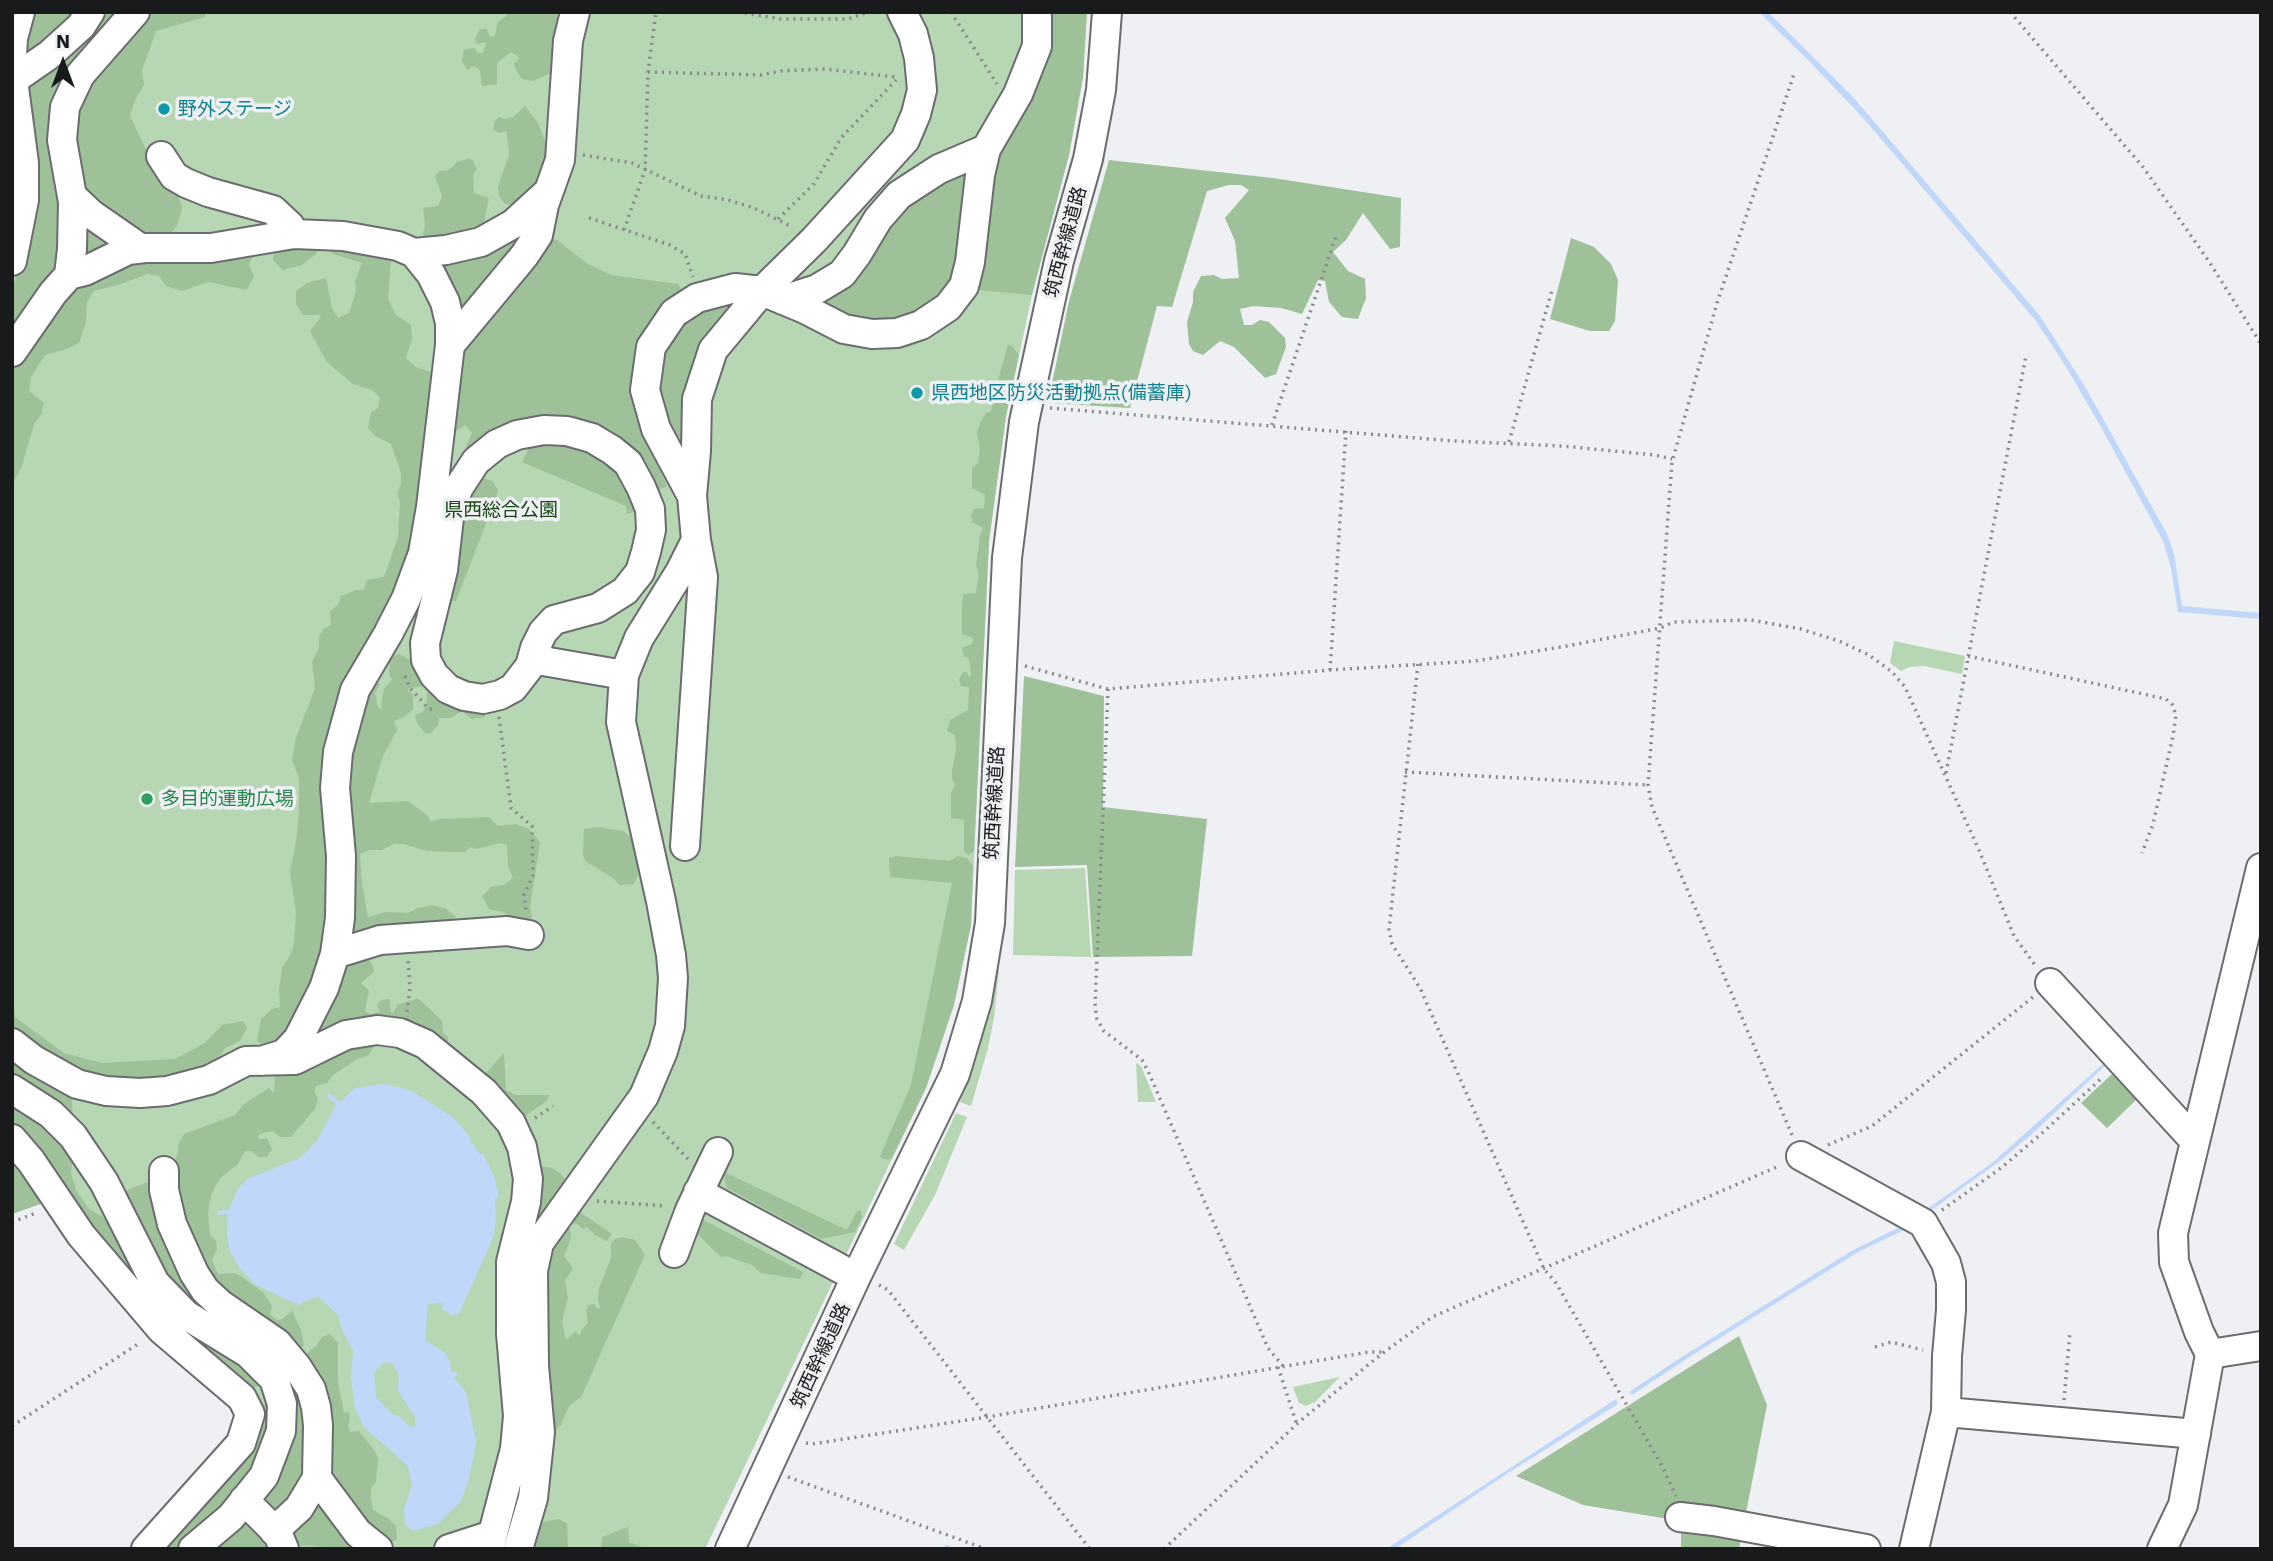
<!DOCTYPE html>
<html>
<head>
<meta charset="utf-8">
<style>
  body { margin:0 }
  #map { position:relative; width:2273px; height:1561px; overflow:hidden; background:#eef0f3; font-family:"Work Sans",sans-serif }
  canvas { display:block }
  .frame { position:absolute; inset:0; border:14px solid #191a1b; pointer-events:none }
  .north { position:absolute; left:28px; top:28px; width:70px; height:70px; -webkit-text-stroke:5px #eef0f3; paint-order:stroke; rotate:0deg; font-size:19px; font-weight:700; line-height:28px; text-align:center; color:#191a1b }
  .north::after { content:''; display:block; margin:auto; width:24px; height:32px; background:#191a1b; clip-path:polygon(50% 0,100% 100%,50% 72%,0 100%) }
</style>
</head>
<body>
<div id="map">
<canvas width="2273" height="1561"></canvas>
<div class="frame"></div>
<div class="north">N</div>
</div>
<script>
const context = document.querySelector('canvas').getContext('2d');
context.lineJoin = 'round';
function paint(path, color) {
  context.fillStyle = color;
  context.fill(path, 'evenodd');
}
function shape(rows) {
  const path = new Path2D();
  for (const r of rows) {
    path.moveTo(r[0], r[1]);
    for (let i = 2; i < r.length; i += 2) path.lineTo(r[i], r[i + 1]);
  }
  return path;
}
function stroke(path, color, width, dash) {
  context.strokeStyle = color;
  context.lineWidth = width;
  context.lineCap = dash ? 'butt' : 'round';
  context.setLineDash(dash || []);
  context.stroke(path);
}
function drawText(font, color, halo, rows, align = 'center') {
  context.font = font + ' "Work Sans","Noto Sans JP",sans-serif';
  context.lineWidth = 7;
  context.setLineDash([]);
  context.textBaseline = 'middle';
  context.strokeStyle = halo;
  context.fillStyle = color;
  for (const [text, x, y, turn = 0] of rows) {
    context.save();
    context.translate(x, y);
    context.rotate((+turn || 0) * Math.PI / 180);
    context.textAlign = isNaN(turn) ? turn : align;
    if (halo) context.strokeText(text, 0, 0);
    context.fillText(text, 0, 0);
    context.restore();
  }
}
paint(shape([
  [12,12,1087,12,1083,77,1069,155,1038,267,1006,416,989,541,971,925,954,1004,926,1088,705,1549,160,1549,260,1417,12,1129],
  [1894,641,1965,656,1962,674,1924,666,1909,667,1901,671,1890,663],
  [1085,868,1091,957,1013,955,1015,870],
  [996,969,999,969,994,1018,988,1048,971,1106,960,1102,979,1043],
  [1136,1063,1141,1066,1156,1102,1138,1102],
  [956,1113,967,1117,935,1195,904,1250,894,1244],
  [1340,1377,1315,1402,1306,1406,1299,1403,1293,1387]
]), '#b7d6b3');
paint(shape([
  [26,12,82,12,47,48,16,58],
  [96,12,127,12,74,76,65,183,61,266,12,340,12,288,21,264,24,85],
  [141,12,205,12,205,17,156,31,142,71,144,85,136,98,130,116,148,154,175,186,182,208,177,226,168,236,143,241,80,190,69,158,84,80],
  [511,12,557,12,556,27,559,36,551,73,533,81,522,79,516,70,514,64,520,58,511,52,497,63,497,84,482,86,480,70,474,66,467,70,462,61,464,50,474,48,478,53,483,53,486,42,477,44,475,39,480,29,487,29,490,37,495,36,497,23],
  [1049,12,1087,12,1083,77,1069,155,1032,295,968,289,985,182],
  [525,106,538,123,545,141,549,162,526,201,514,205,505,204,499,196,498,187,509,155,507,131,498,133,493,129,495,121,499,117,504,119,513,117],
  [467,159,472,159,477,169,473,175,474,193,489,198,484,223,470,229,463,239,427,239,423,234,425,224,423,208,438,206,442,196,435,176,439,171,449,170,457,162],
  [1109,160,1273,178,1401,198,1400,247,1390,249,1363,213,1346,240,1333,252,1348,271,1365,279,1366,298,1358,319,1342,317,1329,302,1325,281,1318,280,1302,314,1281,308,1253,306,1240,309,1244,325,1252,325,1260,320,1269,322,1285,338,1286,347,1276,374,1265,378,1234,347,1220,341,1203,355,1193,351,1189,344,1187,322,1193,302,1193,292,1201,276,1214,275,1222,279,1239,278,1235,241,1225,218,1249,190,1241,185,1229,185,1207,191,1172,307,1157,306,1130,408,1048,403,1069,301],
  [972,170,960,276,927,315,872,328,819,302,906,197],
  [84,224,115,240,88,264,78,256],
  [532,225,462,321,434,259],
  [1571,238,1594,247,1611,264,1618,280,1615,321,1609,331,1590,331,1550,319],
  [541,239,557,240,588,264,611,275,678,284,685,294,663,311,655,456,667,486,657,491,642,461,624,441,609,429,581,420,550,416,525,419,504,428,469,455,466,447,472,433,465,425,456,431,453,453,445,462,454,352],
  [317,241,317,253,302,265,283,270,273,260,275,245],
  [327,246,395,251,391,260,388,299,396,315,411,325,412,339,406,358,416,367,439,375,412,568,364,664,335,858,321,975,286,1039,265,1046,257,1041,261,1019,272,1009,280,1007,279,989,282,968,290,956,294,944,296,912,290,872,296,842,299,810,299,778,292,760,296,738,315,688,312,662,319,648,319,636,324,629,331,625,330,611,338,605,341,596,356,590,363,590,367,580,384,577,398,537,400,501,397,493,401,484,401,473,391,444,375,436,368,428,371,412,378,408,380,397,372,390,353,384,327,362,310,331,321,317,319,315,303,315,296,304,296,291,307,283,326,278,332,308,338,318,349,313,356,291,355,281,362,263,333,254],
  [256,247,249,265,254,276,247,290,208,282,182,291,166,286,159,276,147,274,121,284,94,291,87,302,86,322,79,343,67,349,45,355,31,377,29,391,44,403,42,413,34,424,22,466,12,485,12,370,25,343,55,300,112,265],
  [741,299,689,445,681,453,656,399,661,352,679,324,700,308],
  [1008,345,1012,346,1019,355,1006,416,989,541,974,851,969,855,964,852,964,820,951,818,951,793,955,785,952,779,952,770,956,751,955,735,947,731,950,720,968,710,969,687,961,686,959,680,963,672,967,672,969,677,971,676,970,663,968,658,964,656,962,648,972,644,973,638,962,634,962,602,964,594,976,593,979,574,976,565,980,535,983,528,972,522,971,514,974,509,984,508,985,495,972,488,972,468,978,463,980,449,977,433,980,423,986,413,991,412,993,397],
  [537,441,581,445,612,463,636,498,635,511,627,514,626,506,522,462,529,447],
  [484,478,492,481,498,490,496,497,492,503,480,504,476,507,478,510,491,511,456,601,450,601,446,596,453,539,473,482],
  [399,654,408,659,413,658,485,703,485,717,471,719,462,711,451,718,439,718,438,725,431,733,426,734,417,723,415,715,424,711,427,701,427,692,423,686,407,689,413,695,413,709,404,717,394,721,397,730,383,756,369,803,408,801,428,816,431,822,440,819,489,817,498,826,515,824,529,829,540,842,530,907,532,917,525,928,510,928,506,913,489,909,482,896,491,887,504,885,513,878,508,866,507,845,499,843,477,849,471,847,465,852,447,852,427,851,403,844,394,844,382,850,369,850,360,854,362,884,368,917,386,912,408,913,418,908,432,905,446,909,456,917,433,931,346,941,342,764,370,679,380,684,375,693,378,707,383,711,381,704,384,689,392,680,389,675,390,658],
  [1024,676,1104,696,1103,807,1207,819,1192,956,1093,957,1087,865,1015,867],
  [599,827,623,831,632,838,639,873,634,884,620,885,613,878,585,861,583,855,584,829],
  [896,856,950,861,958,856,967,858,973,866,971,925,954,1005,926,1088,892,1158,889,1160,883,1159,880,1156,911,1085,952,883,890,877,889,858],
  [365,954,373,966,374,972,361,983,369,991,365,1011,370,1014,380,1012,377,1005,381,1000,389,999,391,1012,394,1012,397,1005,418,998,442,1021,443,1033,448,1037,448,1041,444,1046,435,1042,304,1043,337,980,345,972,350,956],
  [12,1011,16,1018,64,1053,102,1063,175,1059,205,1043,222,1025,243,1021,247,1028,240,1041,225,1048,214,1068,181,1083,106,1086,12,1035],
  [377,1041,369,1055,357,1059,333,1075,327,1083,316,1086,314,1091,318,1098,315,1109,291,1137,280,1137,273,1131,259,1134,258,1139,267,1139,272,1149,267,1157,259,1157,251,1151,245,1151,237,1165,220,1178,211,1195,208,1213,210,1235,216,1241,217,1249,212,1260,218,1274,234,1273,239,1275,264,1293,272,1306,270,1314,277,1320,282,1319,292,1311,301,1330,304,1345,300,1350,222,1297,187,1243,172,1170,178,1152,178,1145,184,1134,235,1115,244,1104,269,1088,274,1093,275,1080,272,1069,325,1052],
  [12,1052,71,1093,73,1115,64,1115,12,1078],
  [504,1053,506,1090,516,1095,549,1095,548,1100,518,1121,481,1079],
  [2112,1074,2136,1100,2107,1128,2081,1103],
  [12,1097,70,1146,73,1155,71,1173,76,1190,89,1209,103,1217,114,1232,261,1379,259,1386,251,1388,157,1316,12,1129],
  [12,1146,49,1201,12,1214],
  [541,1166,552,1168,561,1174,567,1182,558,1198,524,1237,533,1169],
  [722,1171,847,1230,857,1211,861,1210,862,1217,855,1232,821,1239,727,1188],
  [151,1181,174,1245,248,1329,196,1308,162,1273,122,1194,131,1188],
  [574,1208,612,1234,607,1241,595,1235,587,1227,583,1229,577,1224,572,1223,569,1227,571,1234,570,1241,564,1256,573,1268,565,1281,568,1297,562,1322,566,1340,575,1332,580,1335,582,1329,588,1323,586,1311,588,1305,595,1304,597,1309,600,1308,598,1299,599,1288,611,1258,611,1244,615,1239,623,1237,635,1240,645,1255,581,1397,569,1406,561,1425,554,1432,543,1317,547,1250],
  [700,1218,803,1272,800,1279,761,1273,752,1265,726,1256,721,1257,695,1232],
  [330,1334,338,1343,338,1382,344,1413,348,1412,350,1418,348,1426,350,1432,359,1431,375,1451,378,1459,376,1482,371,1487,371,1498,373,1510,389,1519,396,1526,397,1539,392,1542,385,1541,327,1484,301,1358,316,1346,322,1337],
  [1739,1336,1767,1405,1739,1549,1681,1549,1681,1521,1583,1505,1516,1476],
  [276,1359,310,1409,304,1483,275,1517,260,1499],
  [265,1404,268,1408,271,1424,258,1464,219,1513,177,1549,160,1549,258,1408],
  [317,1495,355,1546,352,1549,300,1545,292,1538,292,1523],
  [241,1519,252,1523,269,1546,267,1549,206,1549],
  [559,1519,567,1524,568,1549,528,1549,534,1524],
  [628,1527,629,1542,647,1549,601,1549,602,1537]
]), '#9ec19a');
paint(shape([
  [1759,12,1768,12,1854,98,2040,316,2087,390,2167,534,2174,554,2182,606,2261,613,2261,619,2178,612,2171,568,2163,541,2102,429,2065,365,2036,321,1865,120,1809,61],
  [2105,1062,2107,1064,2032,1134,1997,1163,1929,1212,1928,1211,1927,1209,1992,1163],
  [385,1084,412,1091,454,1118,471,1138,470,1141,480,1154,483,1154,494,1176,499,1197,495,1199,496,1220,493,1238,459,1314,451,1315,443,1310,442,1303,428,1304,425,1340,445,1353,450,1362,451,1371,457,1373,458,1375,454,1378,466,1392,476,1442,469,1478,461,1501,438,1524,413,1531,405,1525,404,1509,412,1485,408,1466,364,1427,355,1408,351,1378,353,1351,341,1328,339,1316,318,1296,298,1305,256,1285,241,1270,230,1252,227,1234,228,1214,217,1215,217,1211,229,1210,237,1190,247,1179,300,1158,318,1139,336,1105,327,1096,329,1093,340,1102,355,1088],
  [384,1362,393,1364,399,1376,398,1391,415,1417,415,1426,410,1427,398,1415,393,1415,376,1397,374,1373],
  [1904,1225,1904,1230,1860,1251,1694,1354,1632,1395,1629,1392,1683,1356,1853,1250],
  [1616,1399,1618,1404,1508,1473,1395,1549,1386,1549]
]), '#c0d7f9');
stroke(shape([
  [947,1549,947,1548]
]), '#c0d7f9', 6);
const minor = shape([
  [12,56,13,38,20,12],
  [12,72,24,163,24,200,12,261],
  [13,80,49,55,81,26,90,12],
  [161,156,174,176,186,183,208,192,273,210,290,226,294,234],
  [73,197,91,214,140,248],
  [414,253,446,250,481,242,513,224,549,191],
  [69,275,85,271,128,250,145,248,211,248,294,234,343,236,398,246,414,253,431,274,445,302,450,323,450,345,431,507,423,553,406,599,388,634,355,690,338,752,335,788,341,856,340,918,335,954,324,988,298,1039,284,1054,261,1061],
  [783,300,817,289,842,274,857,254,878,219,899,195,939,169,986,149],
  [450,345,524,256,538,235,544,205,560,160,568,41,575,12],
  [12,352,53,293,69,275,72,249,73,202,62,140,65,107,80,75,135,12],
  [544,430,567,431,592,438,612,450,628,463,641,487,650,509,651,530,646,552,640,572,625,591,598,608,554,620,543,632,535,648,530,666,513,688,500,695,483,699,464,696,448,689,434,675,426,660,425,643,443,570,450,509,459,487,476,461,497,444,517,435,544,430],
  [692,496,696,451,697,399,713,350,762,291,814,240,905,140,916,114,922,90,919,58,913,34,902,12],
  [535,648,543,661,624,675],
  [685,846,703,577,696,540],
  [335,954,380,940,507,931,529,935],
  [2050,983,2194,1140],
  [12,1043,34,1060,77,1084,106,1091,140,1093,167,1091,209,1080,246,1061,295,1060,346,1035,377,1030,400,1033,425,1044,484,1092,511,1123,522,1147,528,1179,526,1202,511,1262,511,1334,518,1416,515,1449,489,1549],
  [12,1089,51,1114,73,1136,104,1182,155,1283,186,1315,248,1353,274,1379,282,1404,281,1431,264,1476,231,1517,193,1549],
  [12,1139,31,1161,81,1235,161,1329,242,1398,250,1414,241,1443,146,1549],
  [1801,1156,1923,1223,1946,1263,1951,1282,1951,1310,1947,1356,1946,1412,1914,1549],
  [164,1171,164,1190,172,1224,194,1273,205,1290,220,1304,277,1343,297,1367,311,1389,316,1407,318,1425,317,1478,358,1533,378,1549],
  [698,1192,856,1277],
  [674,1253,690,1210,718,1152],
  [2210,1354,2261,1346],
  [1946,1412,2196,1434],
  [244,1500,278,1534,284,1549],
  [1680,1517,1714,1521,1866,1549],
  [274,1531,299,1508,317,1478],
  [449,1549,492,1535],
  [518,1549,533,1498,540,1432,534,1366,533,1271,539,1243,644,1096,663,1051,670,1026,673,978,671,955,661,901,621,722,624,675,639,638,680,572,696,540,692,496,656,429,645,390,651,347,674,313,697,298,735,288,762,291,805,309,844,329,872,334,897,333,921,325,948,307,964,286,970,262,980,175,986,149,1018,94,1037,46,1037,12],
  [730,1549,856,1277,955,1074,977,1001,990,923,1007,558,1024,422,1059,261,1088,159,1101,90,1107,12],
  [2162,1549,2183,1505,2210,1354,2199,1332,2174,1262,2173,1233,2261,868]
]);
stroke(minor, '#6a6c6e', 32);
stroke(shape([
  [738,12,781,19,848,19,868,12],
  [951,12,997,84],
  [2010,12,2143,167,2210,263,2261,344],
  [648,72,761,75,781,71,824,69,897,77],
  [583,155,632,163,701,196,728,200,754,208,792,227],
  [589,218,670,245,685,254,693,277],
  [778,219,814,184,841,138,896,80],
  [624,230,645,170,648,72,656,12],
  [1050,408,1454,441,1562,446,1655,455,1672,459],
  [1272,425,1336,236],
  [1509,442,1552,290],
  [1968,656,2166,699,2172,704,2176,715,2173,736,2153,824,2142,853],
  [1418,664,1389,929,1392,944,1420,988,1544,1269,1556,1283,1662,1466,1676,1496],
  [1025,666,1108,689,1330,670,1475,661,1567,646,1660,628,1674,622,1751,620,1801,629,1839,641,1869,655,1892,672,1905,687,1979,850,2014,936,2035,965],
  [1330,670,1346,431],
  [405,676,410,688,429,709,436,710],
  [1108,689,1095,1006,1097,1019,1104,1031,1142,1060,1148,1071,1268,1348,1283,1366],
  [499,717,511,808,532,826,533,876,524,895,526,910],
  [1405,772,1647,785],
  [1946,773,2026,356],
  [407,1012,410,987,408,961],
  [535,1118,553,1106],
  [653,1122,689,1160],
  [1792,1135,1652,807,1648,785,1672,462,1717,303,1794,74],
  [1828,1145,1872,1126,2033,997],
  [597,1201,666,1206],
  [1942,1210,2001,1168,2040,1135,2103,1077],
  [12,1222,36,1213],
  [879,1285,888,1290,1090,1549],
  [1875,1347,1891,1342,1923,1350],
  [1278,1367,1297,1425],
  [2064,1400,2070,1332],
  [12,1426,141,1342],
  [806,1443,812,1444,987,1417,1369,1352,1384,1352],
  [788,1477,986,1549],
  [1164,1549,1299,1422,1379,1356,1432,1317,1779,1166]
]), '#87898b', 3.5, [2, 5]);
stroke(minor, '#fff', 28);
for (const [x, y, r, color] of [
  [164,109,7,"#0f9aa8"],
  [917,393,7,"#0f9aa8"],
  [147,799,7,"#2e9e5b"]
]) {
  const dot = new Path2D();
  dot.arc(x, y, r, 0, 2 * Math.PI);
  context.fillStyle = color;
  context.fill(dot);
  stroke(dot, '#eef0f3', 2.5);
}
drawText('19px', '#0d838f', '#eef0f3', [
  ["野外ステージ",178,109],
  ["県西地区防災活動拠点(備蓄庫)",931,393]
], 'left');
drawText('19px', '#191a1b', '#eef0f3', [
  ["筑西幹線道路",1066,242,-75],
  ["筑西幹線道路",995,803,-87],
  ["筑西幹線道路",821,1356,-65]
]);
drawText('19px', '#174713', '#eef0f3', [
  ["県西総合公園",501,510]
]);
drawText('19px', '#27864d', '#eef0f3', [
  ["多目的運動広場",161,799]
], 'left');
</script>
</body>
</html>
